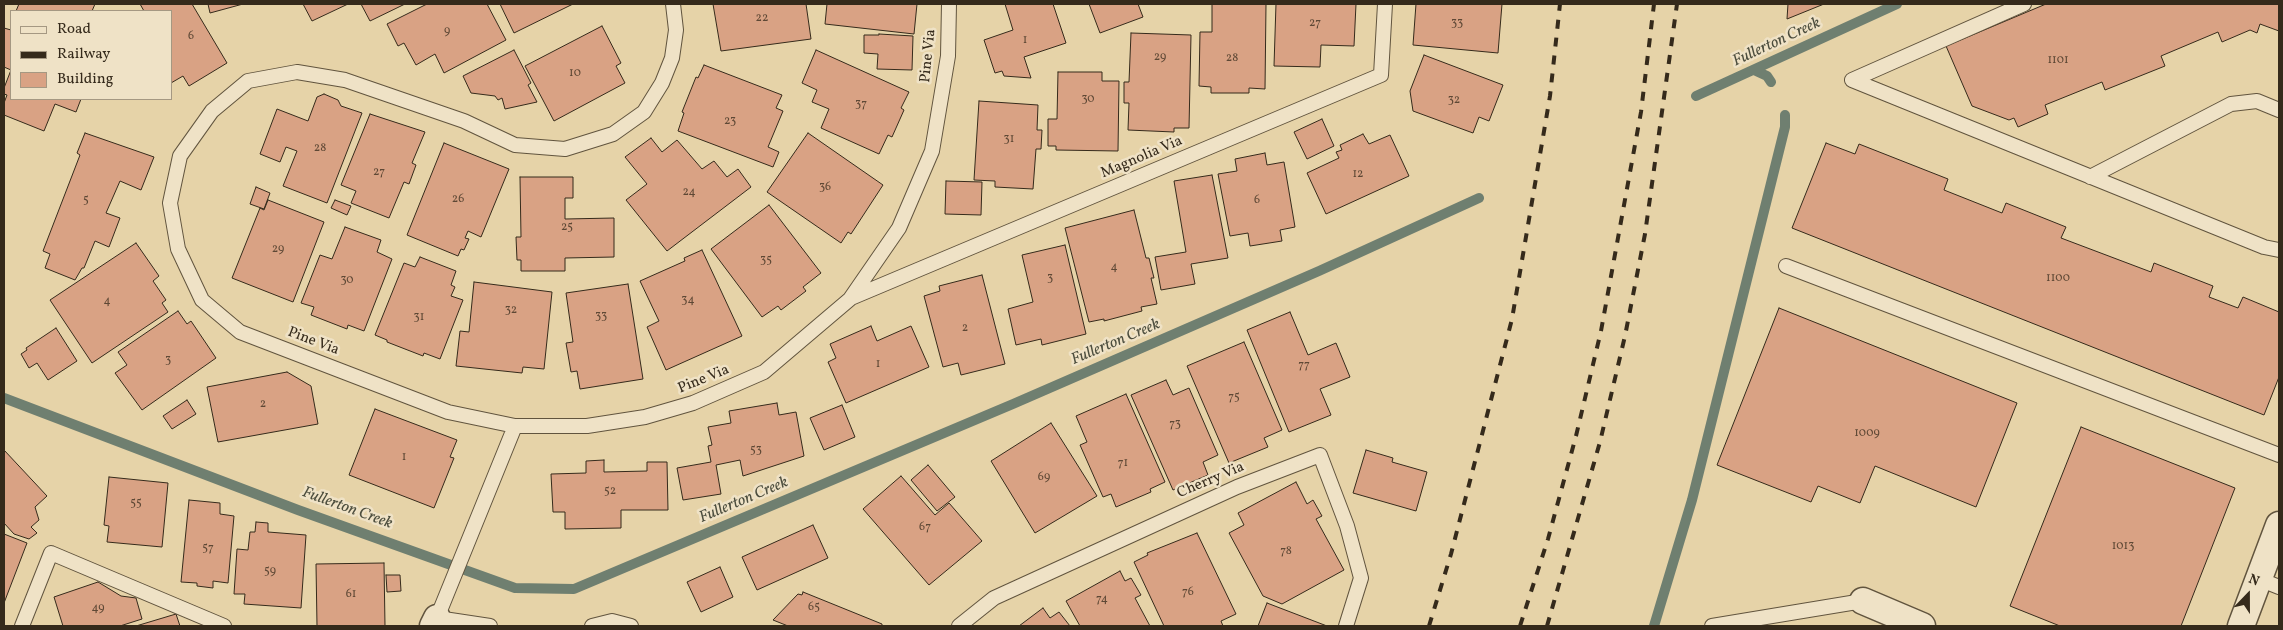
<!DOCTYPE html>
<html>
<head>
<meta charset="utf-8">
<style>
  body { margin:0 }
  #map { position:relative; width:2283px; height:630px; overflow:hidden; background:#e6d3a8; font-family:Vollkorn,serif }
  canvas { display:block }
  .frame { position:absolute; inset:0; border:5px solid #352a1b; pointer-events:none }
  .legend { position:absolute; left:10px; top:10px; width:162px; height:90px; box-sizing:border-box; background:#efe2c6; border:1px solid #a59882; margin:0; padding:6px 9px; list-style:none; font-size:15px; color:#352a1b }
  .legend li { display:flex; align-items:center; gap:10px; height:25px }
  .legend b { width:25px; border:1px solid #a59882 }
  .north { position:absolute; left:2223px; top:570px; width:50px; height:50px; -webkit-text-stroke:4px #efe2c6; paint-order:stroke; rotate:22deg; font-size:14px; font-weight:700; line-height:20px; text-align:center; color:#352a1b }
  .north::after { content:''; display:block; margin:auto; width:18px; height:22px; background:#352a1b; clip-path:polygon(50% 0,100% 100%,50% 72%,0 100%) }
</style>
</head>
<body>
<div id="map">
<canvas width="2283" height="630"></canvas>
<div class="frame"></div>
<ul class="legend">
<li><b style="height:6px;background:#efe2c6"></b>Road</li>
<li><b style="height:6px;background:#352a1b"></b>Railway</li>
<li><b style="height:14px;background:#d9a284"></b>Building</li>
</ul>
<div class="north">N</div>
</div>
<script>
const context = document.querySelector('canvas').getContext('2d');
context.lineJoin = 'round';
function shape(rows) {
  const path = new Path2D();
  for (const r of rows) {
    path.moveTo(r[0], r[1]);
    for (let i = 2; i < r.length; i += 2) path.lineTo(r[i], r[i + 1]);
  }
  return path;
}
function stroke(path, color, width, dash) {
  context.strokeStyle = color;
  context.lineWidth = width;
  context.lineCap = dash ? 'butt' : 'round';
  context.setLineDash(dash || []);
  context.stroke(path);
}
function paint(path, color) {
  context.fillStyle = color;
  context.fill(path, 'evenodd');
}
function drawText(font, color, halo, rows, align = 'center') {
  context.font = font + ' Vollkorn,serif';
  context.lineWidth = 5;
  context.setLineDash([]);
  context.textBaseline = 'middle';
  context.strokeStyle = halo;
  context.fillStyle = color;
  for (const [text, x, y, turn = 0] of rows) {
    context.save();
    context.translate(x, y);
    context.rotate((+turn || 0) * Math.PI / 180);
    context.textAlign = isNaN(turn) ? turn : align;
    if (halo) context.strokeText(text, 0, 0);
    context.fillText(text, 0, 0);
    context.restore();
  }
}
stroke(shape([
  [1754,70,1767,76,1771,82],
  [1696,96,1897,4],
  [4,398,298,510,515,588,574,589,1013,404,1319,271,1479,198],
  [1654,626,1692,500,1785,127,1785,115]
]), '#6f7f70', 10);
const building = shape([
  [19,4,95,4,92,11,16,11,19,4],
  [140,4,192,4,227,63,189,86,183,76,171,83,171,11,144,11,140,4],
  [208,4,243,4,210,13,208,4],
  [303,4,348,4,312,21,303,4],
  [361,4,405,4,370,21,361,4],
  [427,4,487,4,506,40,444,73,435,54,416,65,404,43,398,46,387,24,427,4],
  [500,4,573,4,514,33,500,4],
  [713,4,806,4,811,39,721,51,713,4],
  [827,4,917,4,914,34,825,24,827,4],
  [1005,4,1053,4,1066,43,1024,57,1031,78,1004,76,1002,71,995,73,984,40,1013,30,1005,4],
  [1089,4,1138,4,1143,17,1100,33,1089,4],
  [1212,4,1266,4,1265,89,1249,88,1249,93,1211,93,1211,87,1199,86,1200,32,1212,32,1212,4],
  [1276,4,1356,4,1354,46,1321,45,1320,67,1274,66,1276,4],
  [1416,4,1502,4,1498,53,1413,45,1416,4],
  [1788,4,1824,4,1787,19,1788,4],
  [2046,4,2279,4,2279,31,2260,24,2257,33,2250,30,2222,42,2218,32,2161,56,2165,66,2105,90,2102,82,2045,105,2048,114,2018,127,2014,118,2009,120,1972,106,1946,46,2046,4],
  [602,26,621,63,616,66,625,83,554,121,525,66,602,26],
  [4,28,11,30,11,99,81,99,76,112,55,104,44,131,4,115,4,103,7,95,4,94,4,88,11,70,4,67,4,28],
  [1131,33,1191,35,1189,128,1174,128,1174,132,1128,130,1129,103,1124,103,1124,82,1129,82,1131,33],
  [879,34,913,36,912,70,877,69,878,54,864,53,864,35,879,35,879,34],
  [514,50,531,83,528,85,537,102,505,109,502,98,498,100,495,96,471,93,463,76,514,50],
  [816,50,909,92,901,108,904,110,892,137,888,135,879,154,821,128,829,109,812,102,817,90,802,83,816,50],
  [1424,55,1503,85,1489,121,1479,117,1473,133,1413,111,1410,91,1424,55],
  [704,65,782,95,776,108,783,111,768,147,779,152,773,167,678,131,684,113,682,112,696,77,698,78,704,65],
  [1058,72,1102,72,1102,81,1119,81,1118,151,1056,150,1056,146,1048,146,1048,119,1057,119,1058,72],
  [324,94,338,100,341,106,362,113,327,203,283,186,297,151,286,147,280,162,260,154,277,109,308,121,317,97,324,94],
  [979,101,1038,105,1037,130,1042,130,1041,149,1036,149,1033,189,995,187,995,181,974,180,979,101],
  [370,114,425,132,412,163,416,165,409,184,404,182,389,218,351,203,356,191,341,185,370,114],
  [1322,119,1334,146,1307,159,1294,132,1322,119],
  [85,133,154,157,141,190,120,181,106,213,120,218,109,247,95,241,84,268,82,268,75,280,45,268,50,254,43,251,80,155,77,153,85,133],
  [808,133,883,185,851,234,848,232,841,243,767,192,808,133],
  [1363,134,1369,144,1390,135,1409,176,1326,214,1307,173,1339,158,1336,152,1342,150,1340,145,1363,134],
  [651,138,662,152,677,140,702,169,714,161,727,177,738,169,751,187,667,251,626,200,647,184,625,157,651,138],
  [444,143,509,169,481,237,468,231,465,238,469,239,464,250,461,249,458,256,407,235,444,143],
  [1826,143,1855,154,1859,144,1948,179,1944,190,2002,213,2006,203,2066,227,2061,238,2151,272,2154,263,2213,286,2209,297,2238,308,2243,297,2279,312,2279,377,2264,415,1792,228,1826,143],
  [1265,153,1267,165,1284,162,1295,227,1280,230,1282,241,1250,246,1248,233,1230,236,1218,174,1237,171,1235,159,1265,153],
  [1212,175,1228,258,1191,264,1195,284,1161,290,1155,257,1186,252,1174,181,1212,175],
  [520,177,573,177,573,198,565,198,565,219,614,218,614,257,565,258,565,271,521,271,521,260,517,260,516,237,521,237,520,177],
  [946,181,982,182,981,215,945,214,946,181],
  [256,187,270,193,264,209,250,204,256,187],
  [268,200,324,222,293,302,232,278,260,208,264,210,268,200],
  [335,200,351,206,347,215,331,208,335,200],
  [769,205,821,273,803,287,806,291,781,310,778,306,762,317,711,249,769,205],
  [1134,210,1146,258,1149,258,1154,278,1151,278,1157,304,1141,307,1142,311,1104,321,1104,319,1089,322,1065,228,1134,210],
  [345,227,381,240,377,252,392,259,364,331,348,325,347,329,311,315,314,307,301,303,320,255,332,259,345,227],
  [136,243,159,276,153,281,166,300,162,303,168,312,92,363,50,300,136,243],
  [1065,245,1086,334,1042,345,1041,339,1016,345,1008,309,1033,302,1022,255,1065,245],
  [702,250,742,336,666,370,647,327,659,321,640,281,685,261,684,258,702,250],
  [420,257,456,271,451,285,455,287,451,296,463,300,440,359,424,353,423,356,387,342,387,340,375,335,404,263,415,267,420,257],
  [982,275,1005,364,961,375,958,363,943,367,924,296,940,291,939,286,982,275],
  [474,282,552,292,544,369,523,367,522,373,456,366,460,331,469,332,474,282],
  [628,284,643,379,580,389,577,371,571,372,566,343,573,342,566,293,628,284],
  [1779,308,2017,403,1976,507,1875,466,1860,503,1818,486,1811,502,1717,465,1779,308],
  [178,311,187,324,191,321,216,358,142,410,115,373,127,365,118,352,178,311],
  [1290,312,1308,355,1336,343,1350,377,1320,389,1331,415,1289,432,1247,330,1290,312],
  [871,326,877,341,911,326,929,367,846,403,828,362,836,358,830,344,871,326],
  [56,328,77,361,48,380,37,363,29,368,21,354,27,350,26,348,56,328],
  [1244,342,1282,430,1264,438,1268,447,1229,463,1187,366,1244,342],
  [287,372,311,386,318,424,218,442,207,387,287,372],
  [1166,380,1173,395,1189,388,1218,455,1203,462,1208,475,1173,490,1131,395,1166,380],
  [1126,394,1165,482,1150,489,1151,492,1116,507,1111,494,1103,497,1080,445,1087,442,1076,416,1126,394],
  [187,400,196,414,172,429,163,416,187,400],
  [777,403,779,415,796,412,804,456,743,476,740,460,716,465,721,494,683,500,677,468,711,462,708,446,712,445,708,427,731,423,729,411,777,403],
  [842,405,855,437,824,450,810,418,842,405],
  [375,409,457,440,450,457,454,458,434,508,349,475,375,409],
  [1051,423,1097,496,1035,533,991,461,1051,423],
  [2081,427,2235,488,2181,626,2060,626,2010,606,2081,427],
  [4,450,47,496,35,507,39,520,31,527,37,533,29,539,14,534,4,523,4,450],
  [1366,450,1393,458,1392,462,1427,472,1416,511,1353,493,1366,450],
  [604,460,604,472,647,471,647,462,667,462,668,510,621,510,621,528,565,529,565,512,553,512,551,474,586,473,586,461,604,460],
  [928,465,955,497,937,511,911,480,928,465],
  [901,476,935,515,949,503,982,541,929,585,863,509,901,476],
  [109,477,168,483,162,547,107,542,109,526,104,525,109,477],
  [1296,482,1307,504,1313,500,1322,516,1316,519,1344,570,1282,604,1263,596,1229,533,1244,525,1238,513,1296,482],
  [189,500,220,503,220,514,234,516,228,583,213,581,213,588,197,586,197,583,181,582,189,500],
  [256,522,268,523,268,532,306,535,301,608,244,604,245,594,234,594,237,549,248,550,250,532,255,532,256,522],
  [813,525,828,558,757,590,742,557,813,525],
  [1197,533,1236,614,1221,621,1223,626,1164,626,1134,562,1148,555,1147,553,1197,533],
  [4,534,27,543,4,603,4,534],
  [384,563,385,626,317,626,316,564,384,563],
  [720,567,733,597,701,612,687,582,720,567],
  [1120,571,1125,581,1131,578,1141,595,1135,598,1150,626,1080,626,1066,601,1120,571],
  [386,575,400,575,401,591,387,592,386,575],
  [98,582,121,596,136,598,142,619,120,626,63,626,54,597,98,582],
  [803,592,882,624,882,626,788,626,773,620,798,594,802,595,803,592],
  [1267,603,1327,626,1258,626,1267,603],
  [1043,608,1050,618,1059,612,1070,626,1019,626,1043,608],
  [176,614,180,626,136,626,176,614]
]);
paint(building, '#d9a284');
stroke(building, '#352a1b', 1);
const service = shape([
  [673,4,676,30,672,58,662,83,644,112,613,134,565,149,515,145,464,121,345,80,297,72,248,81,212,111,180,156,170,203,178,249,202,300,240,332,448,412,515,426,587,426,645,417,693,403,764,372,850,299,899,228,932,151,948,56,949,4],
  [1852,80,2264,247,2279,250],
  [1852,80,2024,4],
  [2090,177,2231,104,2257,101,2279,110],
  [1786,266,2279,455],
  [851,298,1381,75,1385,4],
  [2259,579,2279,587],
  [22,626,51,553,224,626],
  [490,626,437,618,515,426],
  [592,626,612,621,631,626],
  [959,626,994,598,1237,487,1320,455,1347,526,1361,578,1346,626],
  [1712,626,1863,601]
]);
const minor = shape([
  [1863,601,1922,626],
  [433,626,437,618],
  [2241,626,2279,525]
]);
stroke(service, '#61543e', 16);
stroke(minor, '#61543e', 29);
stroke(service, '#efe2c6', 14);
stroke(minor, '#efe2c6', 26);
stroke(shape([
  [1429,626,1451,554,1512,319,1550,96,1560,4],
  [1520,626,1548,539,1576,436,1601,331,1641,112,1654,4],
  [1547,626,1600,442,1625,336,1645,234,1677,4]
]), '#352a1b', 4, [9, 9]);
drawText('12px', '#5e4835', null, [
  ["22",762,19],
  ["27",1315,24],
  ["33",1457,24],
  ["9",447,32],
  ["6",191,37],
  ["1",1025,41],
  ["29",1160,58],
  ["28",1232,59],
  ["1101",2058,61],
  ["10",575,74],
  ["30",1088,100],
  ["32",1454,101],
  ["37",861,105],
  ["23",730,122],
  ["31",1009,140],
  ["28",320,149],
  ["27",379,173],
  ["12",1358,175],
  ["36",825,188],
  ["24",689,193],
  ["26",458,200],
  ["5",86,201],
  ["6",1257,201],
  ["25",567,228],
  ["29",278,250],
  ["35",766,261],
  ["4",1114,268],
  ["3",1050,279],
  ["1100",2058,279],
  ["30",347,281],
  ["34",688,301],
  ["4",107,302],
  ["32",511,311],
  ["33",601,317],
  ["31",419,318],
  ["2",965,329],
  ["3",168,361],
  ["1",878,365],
  ["77",1304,366],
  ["75",1234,398],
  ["2",263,405],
  ["73",1175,425],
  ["1009",1867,434],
  ["53",756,451],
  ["1",404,458],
  ["71",1123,464],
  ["69",1044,478],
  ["52",610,492],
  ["55",136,504],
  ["67",925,528],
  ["1013",2123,547],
  ["57",208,549],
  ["78",1286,552],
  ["59",270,572],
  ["76",1188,593],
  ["61",351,595],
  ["74",1102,600],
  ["65",814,608],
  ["49",98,609]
]);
drawText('15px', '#352a1b', '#efe2c6', [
  ["Pine Via",929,56,-84],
  ["Magnolia Via",1142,158,-23],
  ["Pine Via",313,342,21],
  ["Pine Via",704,380,-22],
  ["Cherry Via",1211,481,-23]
]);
drawText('italic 16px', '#4d4e3e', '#efe2c6', [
  ["Fullerton Creek",1777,43,-25],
  ["Fullerton Creek",1116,343,-23],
  ["Fullerton Creek",744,501,-23],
  ["Fullerton Creek",347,509,20]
]);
</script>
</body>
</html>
